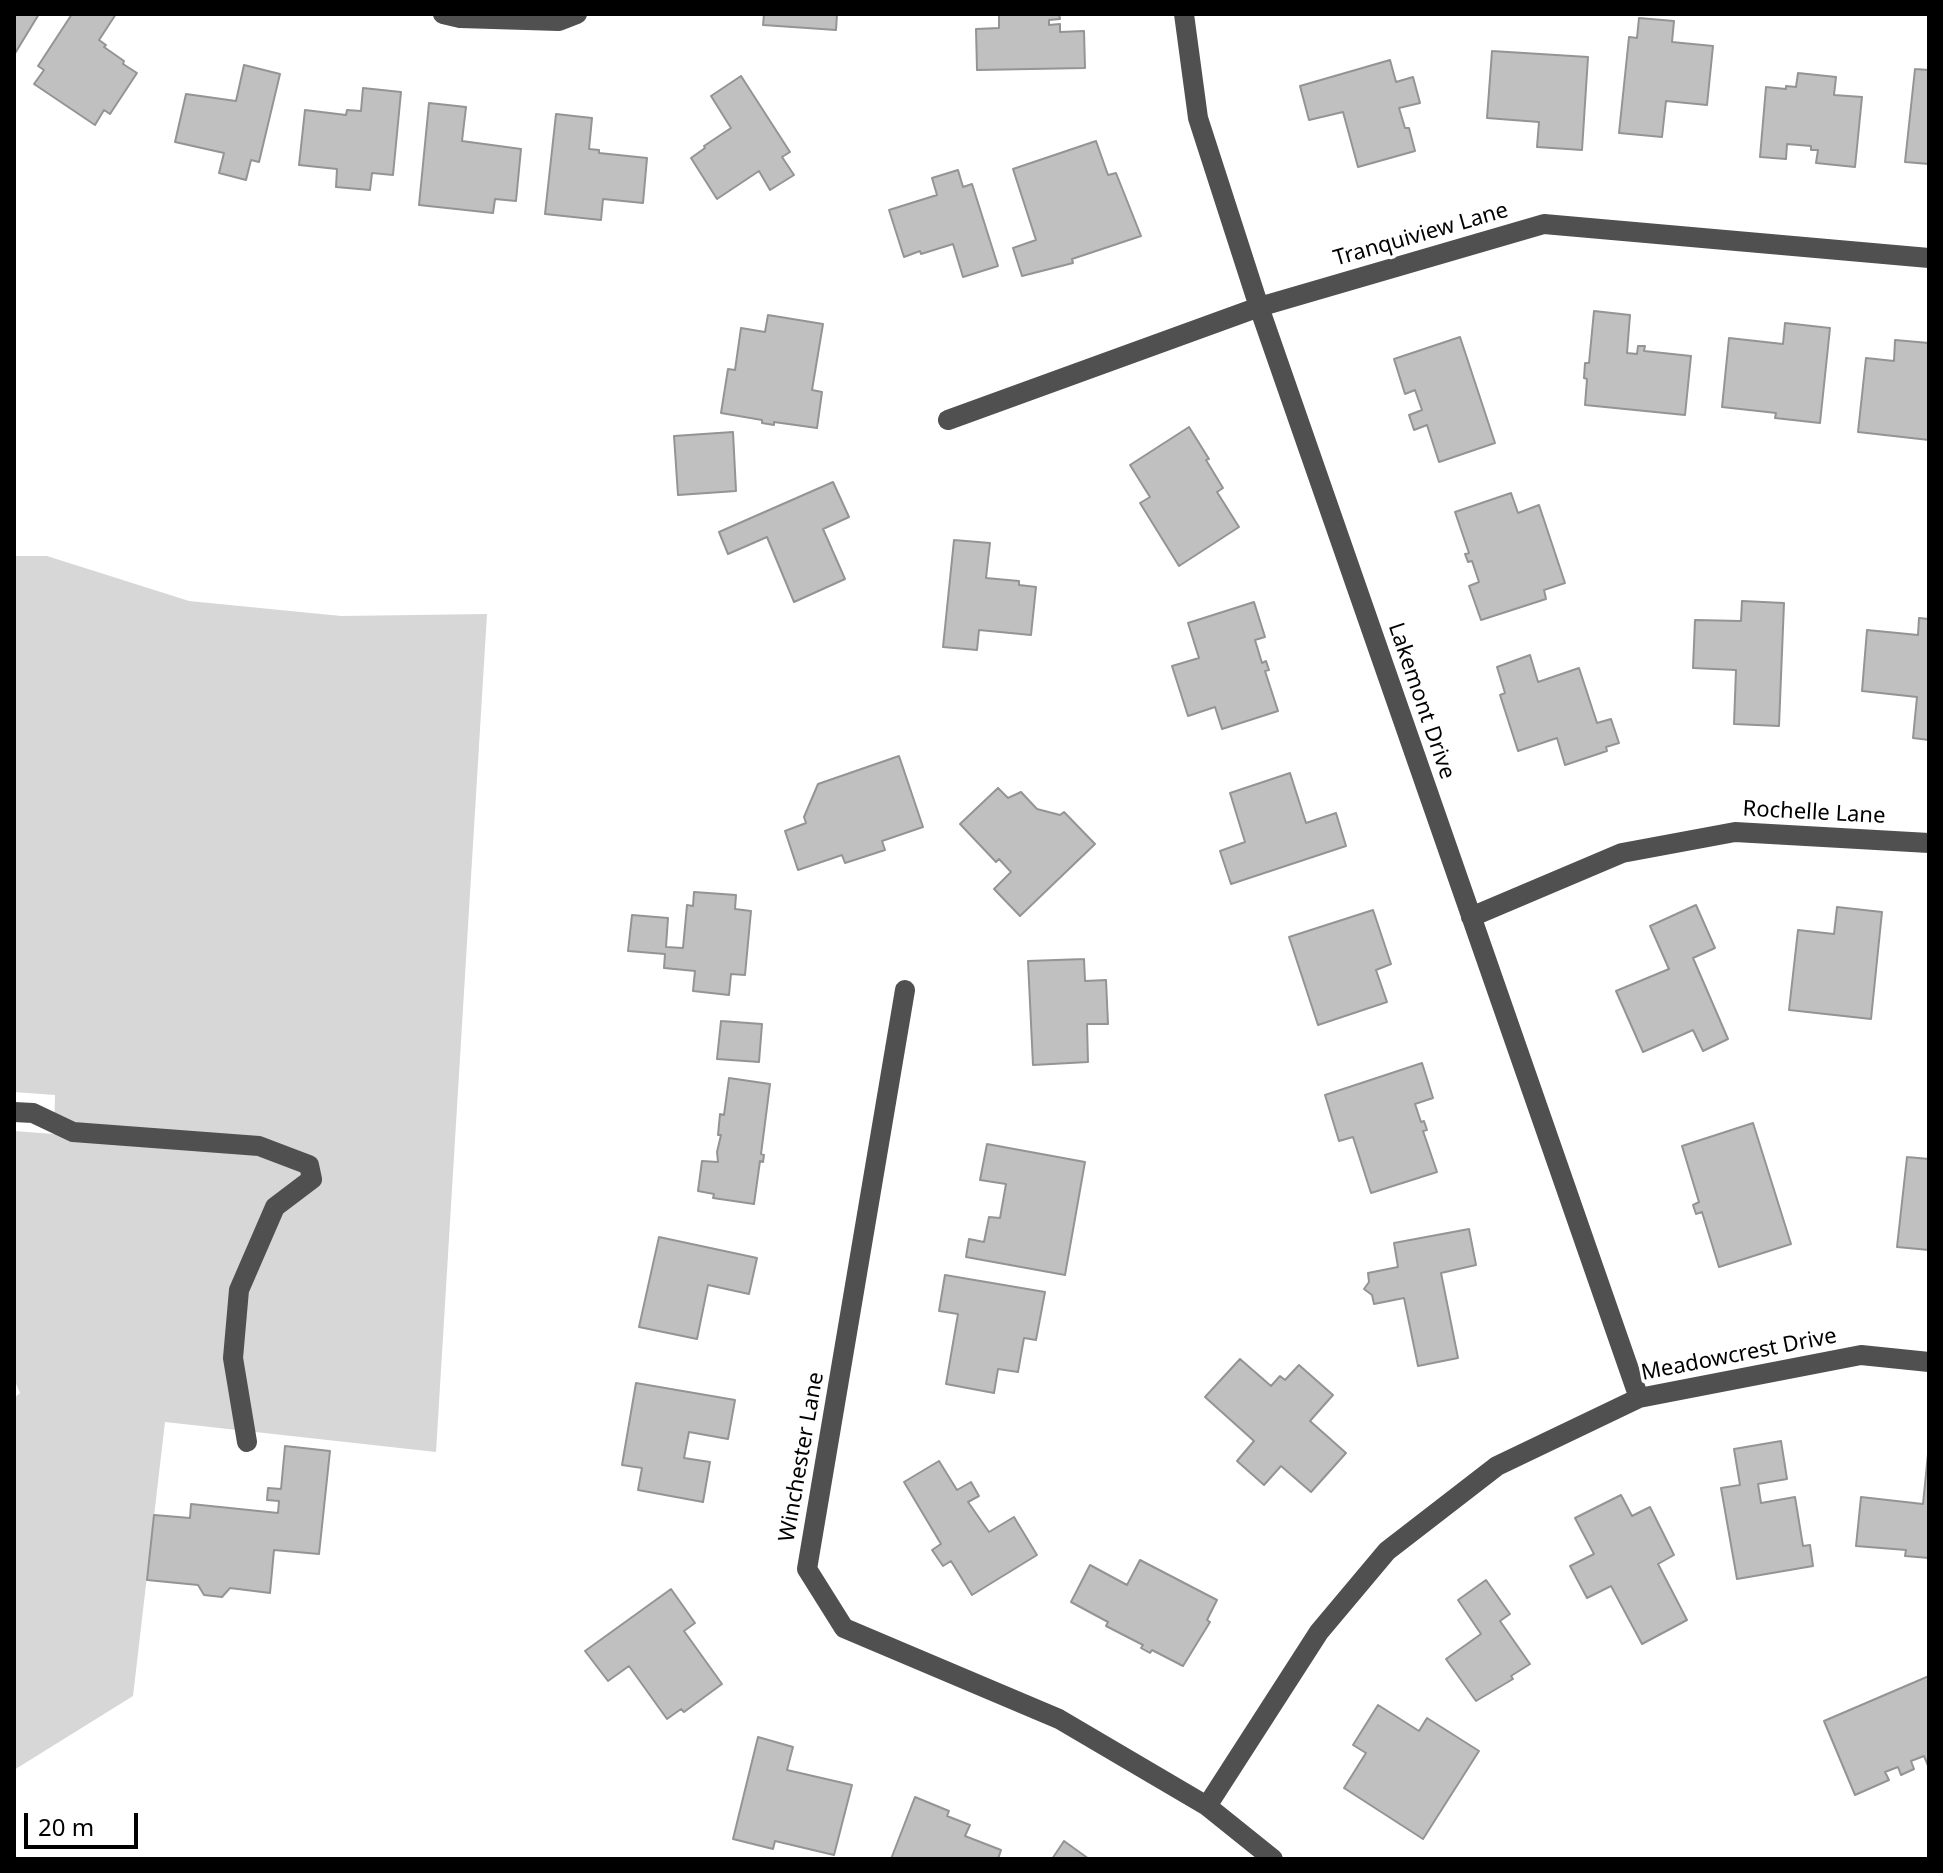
<!DOCTYPE html>
<html>
<head>
<meta charset="utf-8">
<style>
  body { margin:0 }
  #map { position:relative; width:1943px; height:1873px; overflow:hidden; background:#fff; font-family:"Noto Sans",sans-serif }
  canvas { display:block }
  .frame { position:absolute; inset:0; border:16px solid #000; pointer-events:none }
  .scale { position:absolute; left:24px; top:1813px; width:114px; height:36px; box-sizing:border-box; border:4px solid #000; border-top:0; padding-left:10px; font-size:24px; line-height:28px; white-space:nowrap; color:#000; -webkit-text-stroke:6px #fff; paint-order:stroke }
</style>
</head>
<body>
<div id="map">
<canvas width="1943" height="1873"></canvas>
<div class="frame"></div>
<div class="scale">20 m</div>
</div>
<script>
const context = document.querySelector('canvas').getContext('2d');
context.lineJoin = 'round';
function paint(path, color) {
  context.fillStyle = color;
  context.fill(path, 'evenodd');
}
function shape(rows) {
  const path = new Path2D();
  for (const r of rows) {
    path.moveTo(r[0], r[1]);
    for (let i = 2; i < r.length; i += 2) path.lineTo(r[i], r[i + 1]);
  }
  return path;
}
function stroke(path, color, width, dash) {
  context.strokeStyle = color;
  context.lineWidth = width;
  context.lineCap = dash ? 'butt' : 'round';
  context.setLineDash(dash || []);
  context.stroke(path);
}
function drawText(font, color, halo, rows, align = 'center') {
  context.font = font + ' "Noto Sans",sans-serif';
  context.lineWidth = 7;
  context.setLineDash([]);
  context.textBaseline = 'middle';
  context.strokeStyle = halo;
  context.fillStyle = color;
  for (const [text, x, y, turn = 0] of rows) {
    context.save();
    context.translate(x, y);
    context.rotate((+turn || 0) * Math.PI / 180);
    context.textAlign = isNaN(turn) ? turn : align;
    if (halo) context.strokeText(text, 0, 0);
    context.fillText(text, 0, 0);
    context.restore();
  }
}
paint(shape([
  [14,556,47,556,189,601,341,616,487,614,436,1452,165,1422,133,1696,14,1770,14,1398,20,1393,14,1379,14,1131,54,1134,55,1095,14,1092]
]), '#d7d7d7');
const building = shape([
  [14,14,39,14,14,55,14,14],
  [72,14,116,14,99,40,106,45,104,47,124,61,123,64,137,73,110,114,104,110,95,125,34,84,44,70,38,66,72,14],
  [764,14,837,14,836,30,763,25,764,14],
  [999,14,1059,14,1060,19,1049,20,1049,25,1060,24,1060,32,1084,31,1085,68,977,70,976,29,999,28,999,14],
  [1639,18,1674,21,1672,42,1713,46,1707,105,1666,101,1662,137,1619,133,1629,37,1637,38,1639,18],
  [1492,51,1588,57,1582,150,1537,147,1539,122,1487,118,1492,51],
  [1390,60,1396,82,1413,77,1420,103,1399,108,1405,128,1409,128,1415,151,1358,167,1343,112,1309,120,1300,86,1390,60],
  [244,65,280,74,259,162,251,160,246,180,219,173,224,153,175,142,186,94,236,101,244,65],
  [1915,69,1929,70,1929,164,1905,162,1915,69],
  [1798,73,1836,77,1834,95,1862,97,1855,167,1816,163,1818,150,1811,150,1811,146,1787,144,1786,159,1760,157,1766,87,1786,89,1786,86,1796,87,1798,73],
  [741,76,790,152,782,157,794,175,770,190,759,171,717,199,691,158,705,148,704,146,731,128,711,96,741,76],
  [363,88,401,92,393,175,372,173,370,190,336,187,337,169,299,165,305,110,346,115,347,110,361,111,363,88],
  [429,103,466,107,462,141,521,149,516,201,495,199,493,213,419,205,429,103],
  [556,114,592,118,589,149,599,150,599,153,647,158,643,203,603,199,601,220,545,214,556,114],
  [1096,141,1108,175,1116,173,1141,236,1072,259,1073,263,1022,276,1013,248,1036,240,1013,169,1096,141],
  [958,170,963,187,972,184,998,266,963,277,953,244,921,254,920,251,904,257,889,210,937,195,932,178,958,170],
  [1594,311,1630,315,1627,353,1637,354,1638,346,1645,346,1644,351,1691,356,1685,415,1585,405,1587,379,1584,378,1585,363,1589,363,1594,311],
  [768,315,823,324,812,390,822,392,817,428,774,422,774,425,762,423,762,420,721,413,728,369,735,370,741,328,765,332,768,315],
  [1785,323,1830,328,1820,423,1775,418,1776,413,1722,407,1729,338,1783,344,1785,323],
  [1460,337,1495,443,1439,462,1427,425,1414,430,1409,415,1422,410,1415,390,1405,394,1394,359,1460,337],
  [1895,340,1929,343,1929,440,1858,432,1866,358,1894,361,1895,340],
  [1189,427,1209,459,1206,460,1223,488,1217,492,1239,527,1179,566,1140,503,1150,497,1130,465,1189,427],
  [733,432,736,491,678,495,674,436,733,432],
  [833,482,849,517,823,529,845,579,794,602,767,537,728,554,719,532,833,482],
  [1511,493,1518,513,1539,505,1565,583,1544,590,1546,599,1481,620,1469,586,1479,582,1472,561,1468,562,1465,554,1469,553,1455,512,1511,493],
  [954,540,990,543,986,578,1019,581,1019,585,1036,587,1031,635,979,630,977,650,943,647,954,540],
  [1742,601,1784,603,1779,726,1734,724,1736,670,1693,668,1695,620,1741,621,1742,601],
  [1254,602,1265,637,1255,640,1262,663,1266,661,1269,670,1265,671,1278,711,1222,729,1215,707,1188,716,1172,666,1199,658,1188,623,1254,602],
  [1919,618,1929,619,1929,740,1913,738,1917,697,1862,691,1867,630,1918,635,1919,618],
  [1530,655,1538,682,1579,668,1597,723,1611,719,1619,743,1606,747,1607,751,1565,765,1557,738,1518,751,1500,695,1505,693,1497,667,1530,655],
  [899,756,923,827,882,841,885,850,845,863,842,855,798,870,785,831,806,823,804,817,818,784,899,756],
  [1290,773,1306,823,1336,813,1346,846,1231,884,1220,851,1245,842,1230,793,1290,773],
  [998,788,1008,798,1021,792,1037,809,1060,815,1064,812,1095,844,1020,916,994,889,1011,872,999,859,996,862,960,824,998,788],
  [694,892,736,895,735,909,751,911,745,975,731,974,729,995,693,991,695,971,664,968,665,954,628,951,632,915,668,918,666,947,683,948,687,905,693,906,694,892],
  [1696,905,1715,948,1693,958,1728,1039,1703,1051,1693,1030,1643,1052,1616,991,1669,969,1650,926,1696,905],
  [1837,907,1882,912,1871,1019,1789,1010,1798,930,1834,934,1837,907],
  [1373,910,1391,964,1376,970,1387,1002,1318,1025,1289,937,1373,910],
  [1084,959,1085,981,1106,980,1108,1024,1087,1024,1088,1062,1033,1065,1028,961,1084,959],
  [721,1021,762,1024,759,1062,717,1059,721,1021],
  [1422,1063,1433,1098,1415,1104,1421,1122,1424,1121,1427,1130,1423,1131,1437,1172,1371,1193,1353,1137,1339,1141,1325,1095,1422,1063],
  [729,1078,770,1084,761,1154,764,1155,763,1162,760,1161,754,1204,713,1198,714,1194,698,1191,702,1161,718,1162,717,1152,721,1135,718,1135,720,1114,724,1115,729,1078],
  [1753,1123,1791,1244,1719,1267,1702,1212,1696,1214,1693,1205,1699,1202,1682,1146,1753,1123],
  [987,1144,1085,1162,1065,1275,966,1257,969,1239,984,1242,989,1217,1000,1218,1006,1184,980,1180,987,1144],
  [1907,1157,1929,1159,1929,1250,1897,1247,1907,1157],
  [1469,1229,1476,1265,1441,1273,1458,1358,1418,1366,1404,1298,1374,1304,1372,1295,1364,1289,1369,1282,1368,1273,1398,1267,1394,1243,1469,1229],
  [659,1237,757,1258,749,1294,708,1285,697,1339,639,1327,659,1237],
  [945,1275,1045,1292,1036,1340,1024,1338,1018,1372,998,1369,994,1393,946,1384,958,1314,939,1311,945,1275],
  [1240,1359,1271,1386,1280,1376,1285,1380,1299,1365,1333,1395,1310,1421,1346,1453,1311,1492,1281,1466,1264,1485,1237,1461,1254,1441,1205,1397,1240,1359],
  [636,1383,735,1400,728,1439,689,1432,684,1458,710,1462,703,1502,638,1490,642,1468,622,1465,636,1383],
  [1781,1441,1787,1479,1758,1484,1761,1503,1795,1497,1803,1546,1810,1545,1813,1566,1737,1579,1721,1488,1740,1485,1734,1449,1781,1441],
  [285,1446,330,1451,319,1554,274,1550,270,1593,230,1588,222,1597,204,1595,198,1585,147,1580,154,1515,190,1518,191,1504,278,1513,279,1501,267,1500,268,1488,281,1489,285,1446],
  [1928,1454,1929,1558,1905,1556,1906,1550,1856,1546,1861,1497,1923,1504,1928,1454],
  [939,1461,957,1490,971,1482,979,1496,968,1502,989,1532,1014,1517,1037,1555,972,1595,951,1561,943,1566,932,1550,941,1544,904,1482,939,1461],
  [1621,1495,1632,1516,1650,1507,1674,1555,1658,1564,1687,1620,1642,1644,1611,1586,1587,1598,1570,1566,1594,1554,1575,1518,1621,1495],
  [1140,1560,1217,1600,1207,1620,1210,1622,1183,1666,1152,1650,1150,1653,1141,1648,1143,1645,1106,1626,1108,1622,1071,1602,1090,1565,1127,1585,1140,1560],
  [1486,1580,1510,1614,1500,1621,1530,1664,1511,1676,1513,1679,1476,1701,1446,1659,1481,1634,1458,1600,1486,1580],
  [671,1589,695,1623,684,1631,722,1684,684,1712,681,1709,667,1719,629,1666,608,1681,585,1651,671,1589],
  [1929,1676,1929,1768,1924,1756,1911,1761,1914,1769,1901,1775,1898,1767,1885,1772,1889,1780,1855,1795,1824,1721,1929,1676],
  [1378,1705,1419,1731,1427,1718,1479,1751,1423,1839,1344,1788,1366,1753,1353,1745,1378,1705],
  [758,1737,793,1747,787,1770,852,1785,834,1855,775,1841,773,1849,733,1839,758,1737],
  [915,1797,949,1811,947,1816,970,1825,965,1836,1001,1850,998,1859,891,1859,915,1797],
  [1064,1841,1089,1859,1052,1859,1064,1841]
]);
paint(building, '#c0c0c0');
stroke(building, '#949494', 2);
stroke(shape([
  [443,14,460,18,559,21,577,14],
  [1184,14,1198,118,1259,307,1639,1398],
  [948,420,1259,307,1544,224,1929,258],
  [1471,917,1622,853,1735,832,1929,843],
  [905,990,807,1569,844,1628,1059,1719,1207,1806,1273,1859],
  [14,1112,33,1113,73,1132,259,1146,309,1165,312,1179,275,1207,239,1290,233,1358,247,1442],
  [1207,1806,1319,1632,1387,1551,1497,1466,1639,1398,1861,1355,1929,1362]
]), '#505050', 20);
drawText('22px', '#000', '#fff', [
  ["Tranquiview Lane",1421,235,-16],
  ["Lakemont Drive",1421,701,71],
  ["Rochelle Lane",1814,813,3],
  ["Meadowcrest Drive",1739,1355,-11],
  ["Winchester Lane",802,1457,-80]
]);
</script>
</body>
</html>
